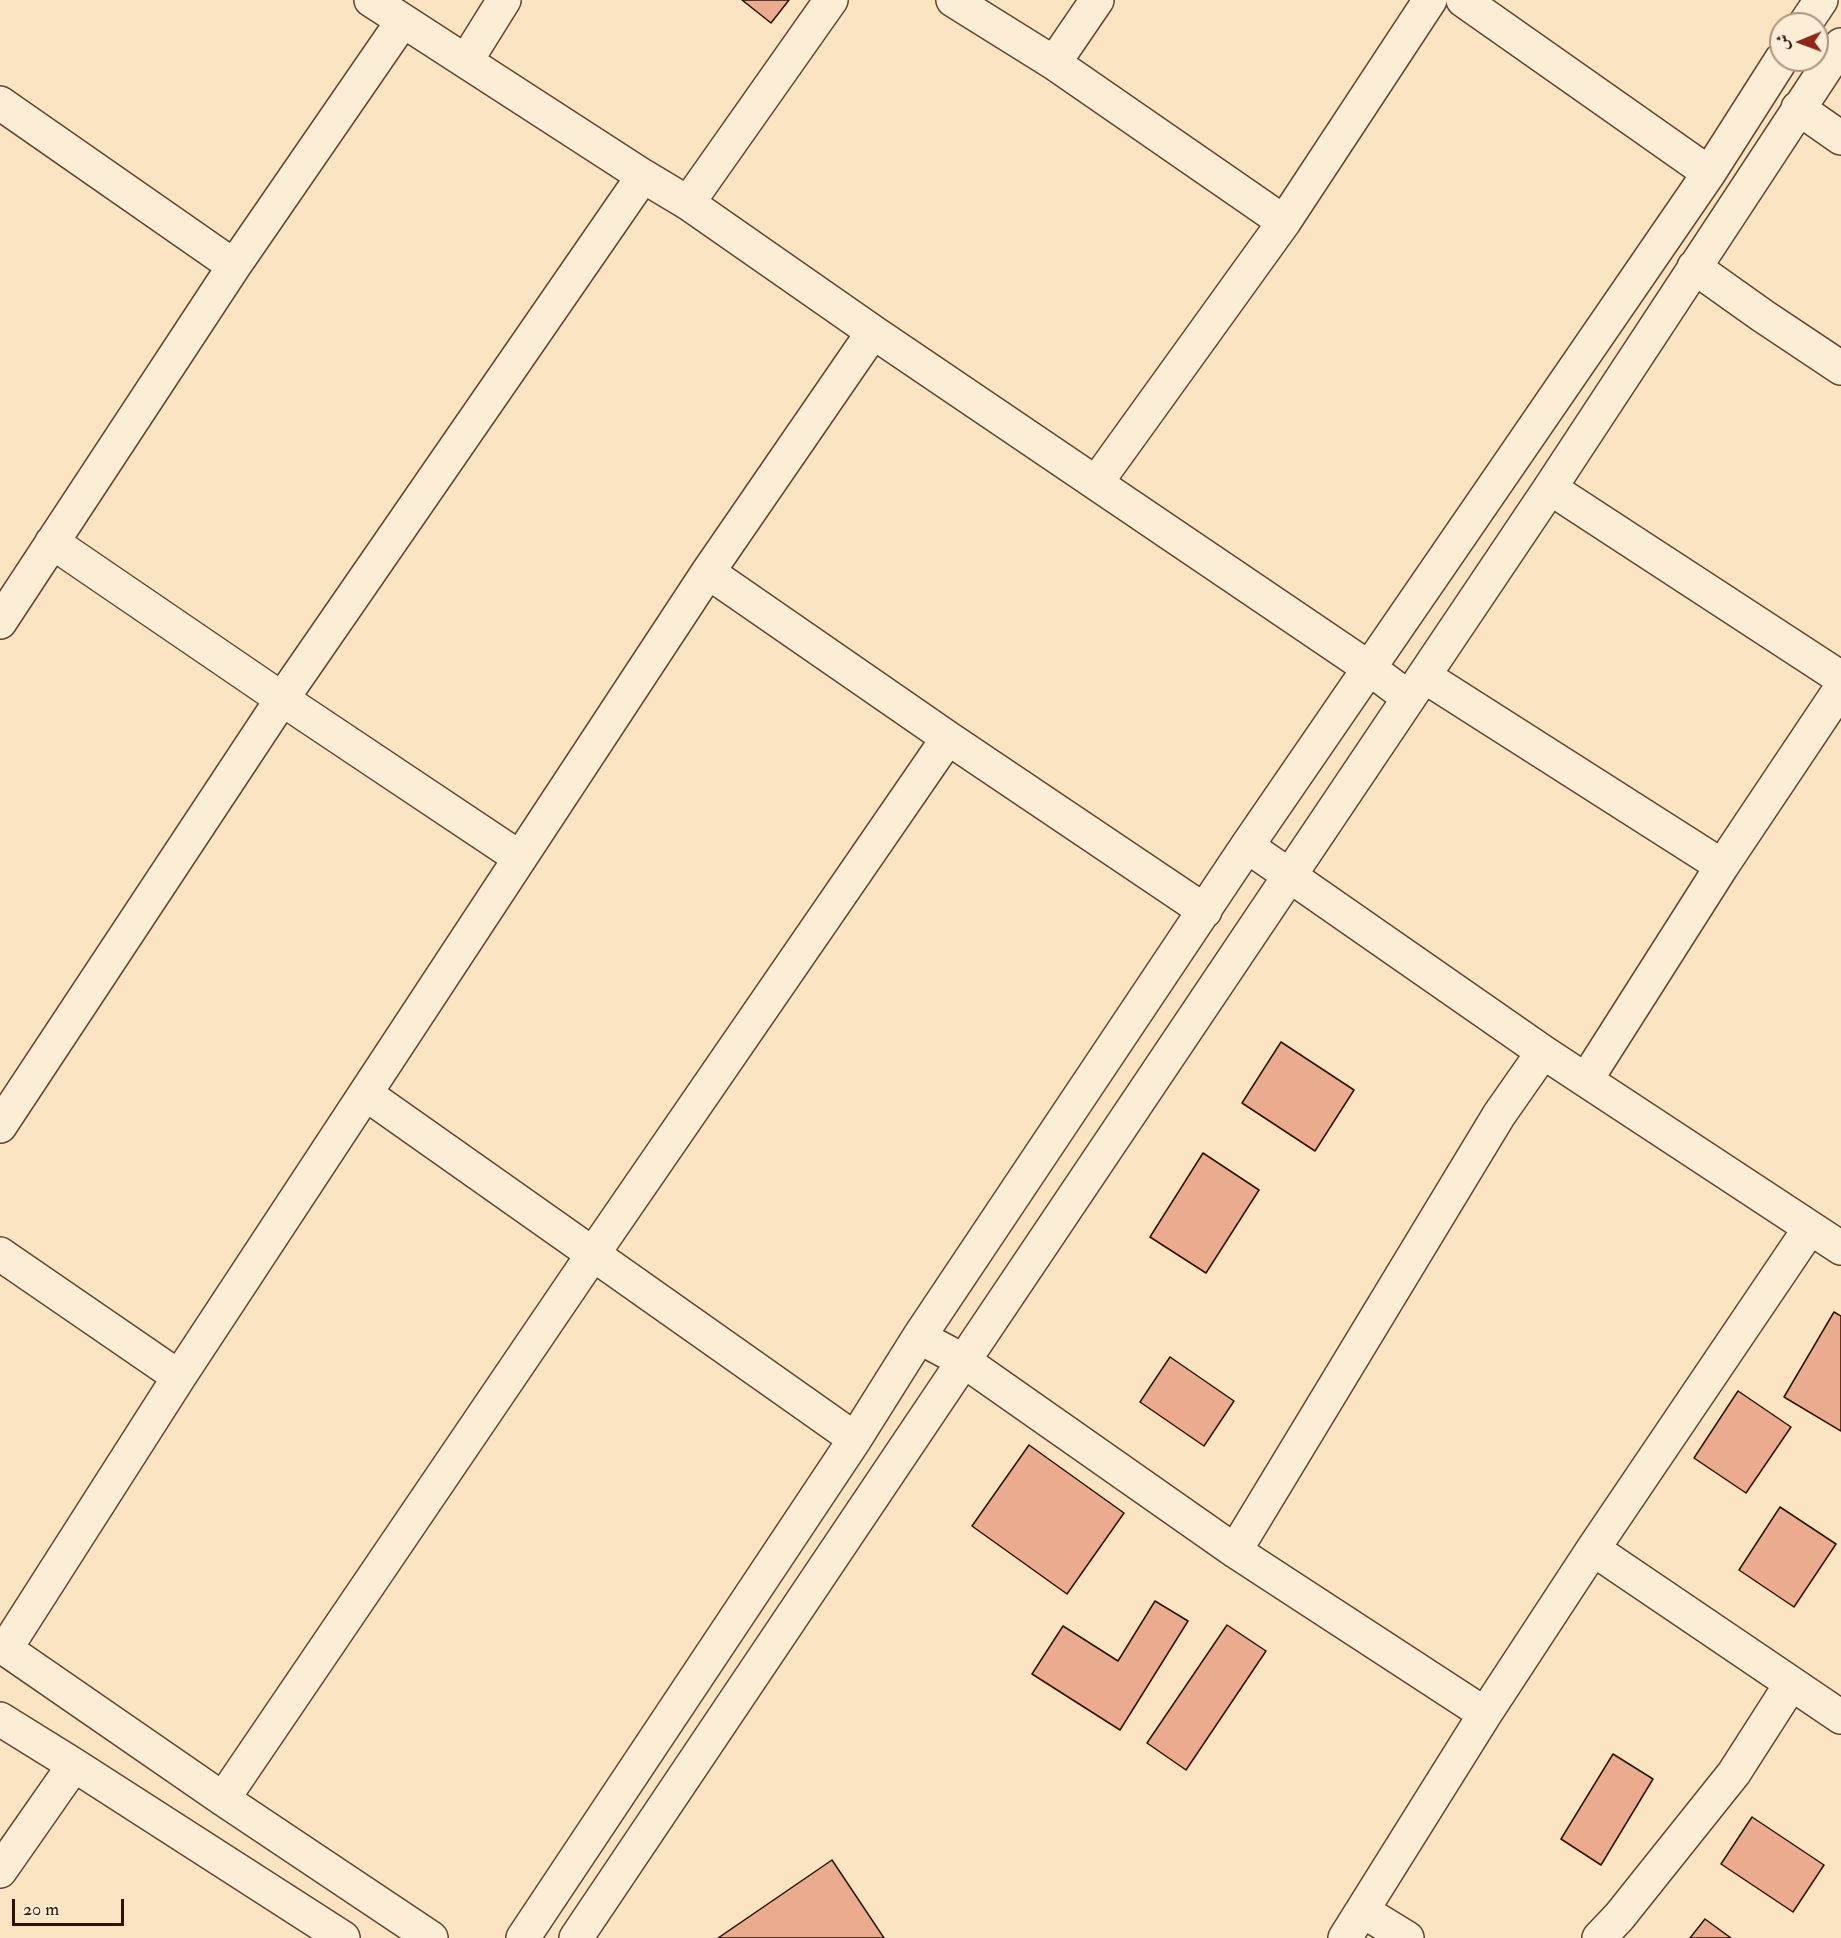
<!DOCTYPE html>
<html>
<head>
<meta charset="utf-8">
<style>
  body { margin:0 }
  #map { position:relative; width:1841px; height:1938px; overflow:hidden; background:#fae4c1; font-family:"IM FELL Double Pica",Amiri,serif }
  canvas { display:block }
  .north { position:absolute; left:1769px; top:12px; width:60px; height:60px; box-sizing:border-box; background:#fcedd7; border:2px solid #a99581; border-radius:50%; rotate:269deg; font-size:16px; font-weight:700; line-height:24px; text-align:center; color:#2c1000 }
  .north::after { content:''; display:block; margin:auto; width:21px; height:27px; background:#8f2418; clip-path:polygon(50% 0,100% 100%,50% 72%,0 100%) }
  .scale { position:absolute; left:12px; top:1899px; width:112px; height:27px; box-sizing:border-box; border:3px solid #2c1000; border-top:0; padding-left:8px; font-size:18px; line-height:21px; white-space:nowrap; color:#2c1000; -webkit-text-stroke:4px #fcedd7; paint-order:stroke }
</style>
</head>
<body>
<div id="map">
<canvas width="1841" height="1938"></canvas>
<div class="north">ش</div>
<div class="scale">20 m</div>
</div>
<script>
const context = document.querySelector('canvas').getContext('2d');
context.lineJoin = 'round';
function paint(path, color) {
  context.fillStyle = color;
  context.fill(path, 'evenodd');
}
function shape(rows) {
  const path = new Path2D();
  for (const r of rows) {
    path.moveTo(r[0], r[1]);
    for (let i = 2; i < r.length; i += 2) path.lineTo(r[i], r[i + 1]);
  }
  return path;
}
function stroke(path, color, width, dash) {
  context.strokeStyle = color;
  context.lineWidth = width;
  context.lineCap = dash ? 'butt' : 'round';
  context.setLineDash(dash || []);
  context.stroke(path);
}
const building = shape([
  [742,0,789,0,771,23,742,0],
  [1281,1042,1354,1090,1315,1151,1242,1103,1281,1042],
  [1203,1153,1259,1190,1206,1273,1150,1237,1203,1153],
  [1834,1312,1841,1316,1841,1431,1784,1397,1834,1312],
  [1170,1357,1234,1401,1204,1446,1140,1402,1170,1357],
  [1738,1391,1791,1427,1746,1493,1694,1458,1738,1391],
  [1029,1445,1124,1513,1067,1594,972,1526,1029,1445],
  [1780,1507,1836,1544,1794,1607,1739,1570,1780,1507],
  [1155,1601,1188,1621,1120,1730,1032,1674,1063,1626,1118,1661,1155,1601],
  [1227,1625,1266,1651,1186,1770,1147,1743,1227,1625],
  [1613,1754,1653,1779,1601,1865,1561,1839,1613,1754],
  [1752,1817,1824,1865,1793,1912,1721,1864,1752,1817],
  [832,1860,884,1938,718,1938,832,1860],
  [1705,1919,1731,1938,1690,1938,1705,1919]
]);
paint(building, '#eaab8e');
stroke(building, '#2c1000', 1.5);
const minor = shape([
  [371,0,643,176,688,203,873,332,1369,668,1409,698],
  [953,0,1054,63,1284,222],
  [1463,0,1709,173],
  [1805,24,1821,0],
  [466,61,504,0],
  [1054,63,1097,0],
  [0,103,234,266],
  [1798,108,1841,138],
  [688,203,831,0],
  [1694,267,1763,316,1841,368],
  [1096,483,1284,222,1430,0],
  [1550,488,1841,678],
  [52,542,282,699,520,858],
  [708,572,948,738,1205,911],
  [0,622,234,266,402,22],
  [1424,676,1722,866],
  [1247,846,1543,1052,1841,1248],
  [1586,1080,1722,866,1841,688],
  [366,1094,855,1439],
  [0,1126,282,699,643,176],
  [0,1254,179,1377],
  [919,1337,964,1361,1235,1551,1485,1714],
  [1593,1549,1841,1717],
  [1235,1551,1499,1115,1543,1052],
  [0,1645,223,1799,431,1938],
  [6,1648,179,1377,708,572,873,332],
  [0,1719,74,1765,343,1938],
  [223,1799,593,1254,948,738],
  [0,1871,74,1765],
  [1363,1911,1407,1938],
  [523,1938,855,1439,919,1337,1247,846,1709,173,1781,60],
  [576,1938,1550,488,1841,45],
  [1345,1938,1485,1714,1593,1549,1810,1228],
  [1599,1938,1619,1917,1734,1773,1791,1684]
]);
stroke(minor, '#604530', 36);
stroke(minor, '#fcedd7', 33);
</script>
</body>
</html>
